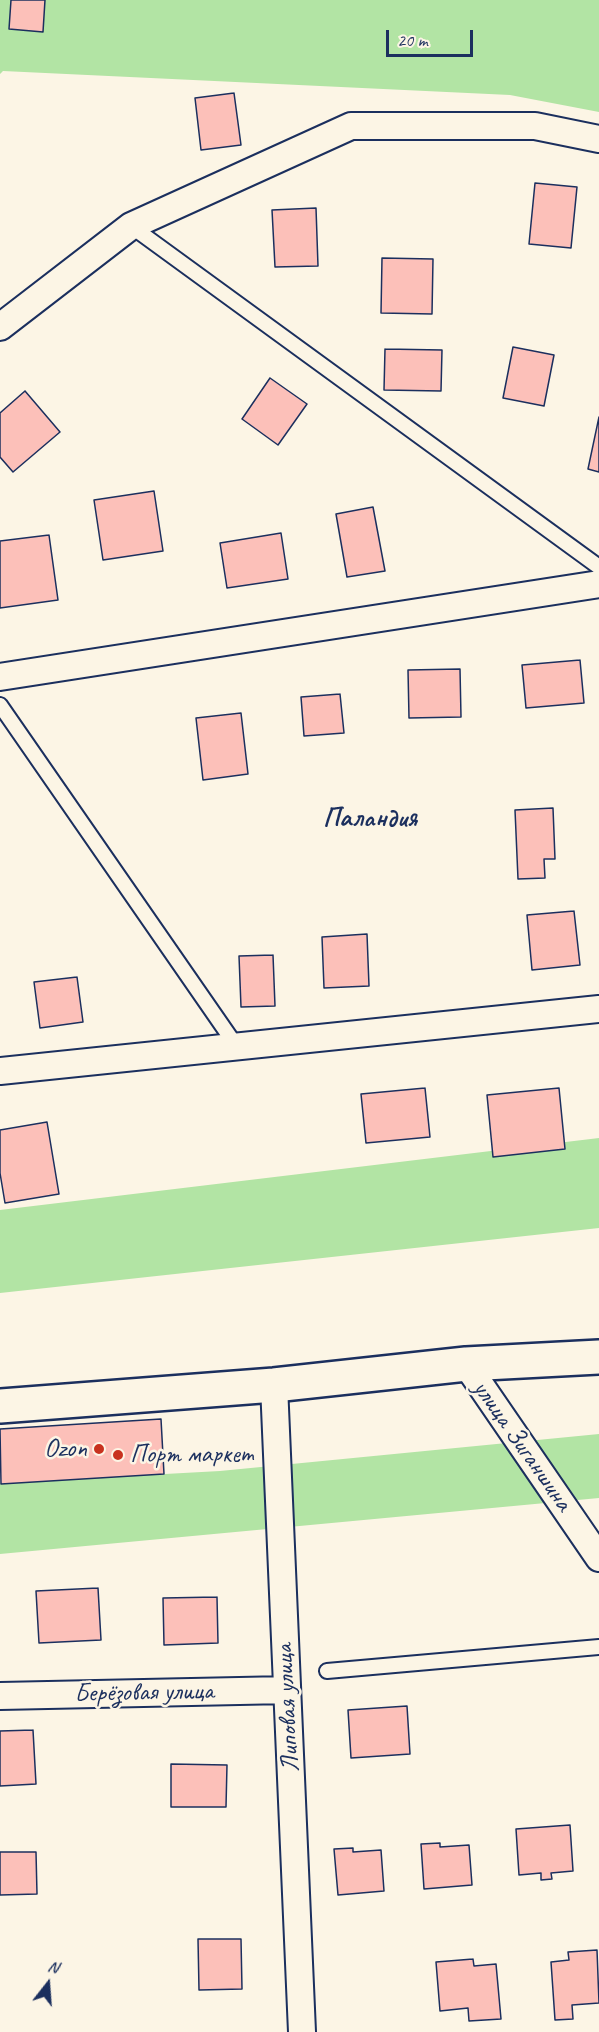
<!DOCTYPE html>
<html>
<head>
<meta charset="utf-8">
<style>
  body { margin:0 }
  #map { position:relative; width:599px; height:2032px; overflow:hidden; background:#fcf5e5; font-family:Caveat,sans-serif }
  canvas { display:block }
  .north { position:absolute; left:18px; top:1954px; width:60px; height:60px; -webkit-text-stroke:4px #fcf5e5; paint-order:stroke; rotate:17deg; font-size:16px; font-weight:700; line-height:24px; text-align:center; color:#1b2f5e }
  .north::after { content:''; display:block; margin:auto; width:21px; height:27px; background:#1b2f5e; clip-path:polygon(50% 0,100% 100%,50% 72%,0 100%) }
  .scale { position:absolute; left:386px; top:30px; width:87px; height:27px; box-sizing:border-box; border:3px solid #1b2f5e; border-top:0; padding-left:8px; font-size:18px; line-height:21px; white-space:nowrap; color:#1b2f5e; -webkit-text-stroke:4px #fcf5e5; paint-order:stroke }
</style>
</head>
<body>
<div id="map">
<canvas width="599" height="2032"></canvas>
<div class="north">N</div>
<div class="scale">20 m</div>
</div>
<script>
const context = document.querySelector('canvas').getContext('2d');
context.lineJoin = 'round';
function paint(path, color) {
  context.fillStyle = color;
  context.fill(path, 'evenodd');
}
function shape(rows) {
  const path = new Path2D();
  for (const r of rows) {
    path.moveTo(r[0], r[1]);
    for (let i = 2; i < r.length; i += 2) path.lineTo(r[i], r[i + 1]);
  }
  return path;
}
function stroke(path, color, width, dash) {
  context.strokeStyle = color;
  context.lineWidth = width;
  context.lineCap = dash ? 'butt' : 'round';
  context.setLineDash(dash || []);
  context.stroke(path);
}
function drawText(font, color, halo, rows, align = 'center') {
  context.font = font + ' Caveat,sans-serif';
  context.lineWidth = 5;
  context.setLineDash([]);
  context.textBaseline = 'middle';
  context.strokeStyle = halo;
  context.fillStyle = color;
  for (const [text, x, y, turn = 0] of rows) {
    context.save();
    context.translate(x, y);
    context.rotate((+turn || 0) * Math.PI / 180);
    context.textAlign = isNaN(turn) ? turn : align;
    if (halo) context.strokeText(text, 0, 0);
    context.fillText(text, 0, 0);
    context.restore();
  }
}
paint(shape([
  [0,0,599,0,599,112,510,95,3,71,0,74],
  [599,1138,599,1228,0,1293,0,1210],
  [599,1434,599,1498,0,1554,0,1483,220,1471]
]), '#b2e4a4');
const building = shape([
  [11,0,45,0,43,32,9,29,11,0],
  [234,93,241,145,201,150,195,98,234,93],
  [535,183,577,187,571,248,529,244,535,183],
  [316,208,318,266,275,267,272,210,316,208],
  [382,258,433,259,432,314,381,313,382,258],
  [513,347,554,355,544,406,503,398,513,347],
  [385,349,442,350,441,391,384,390,385,349],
  [270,378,307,404,278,445,242,419,270,378],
  [25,391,60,432,13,472,0,457,0,413,25,391],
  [599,417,599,472,588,469,599,417],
  [154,491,163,551,103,560,94,500,154,491],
  [373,507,385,571,347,577,336,514,373,507],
  [281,533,288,579,227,588,220,543,281,533],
  [49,535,58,600,0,608,0,541,49,535],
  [580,660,584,703,526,708,522,665,580,660],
  [460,669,461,717,409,718,408,670,460,669],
  [340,694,344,733,304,736,301,697,340,694],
  [241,713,248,774,203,780,196,718,241,713],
  [553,808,555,859,544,859,545,878,518,879,515,810,553,808],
  [574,911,580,965,532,970,527,915,574,911],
  [367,934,369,986,324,988,322,937,367,934],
  [273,955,275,1006,241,1007,239,956,273,955],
  [77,977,83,1022,40,1028,34,982,77,977],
  [425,1088,430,1137,366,1143,361,1094,425,1088],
  [559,1088,565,1149,493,1157,487,1095,559,1088],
  [47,1122,59,1194,5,1203,0,1173,0,1130,47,1122],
  [161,1419,164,1474,1,1484,0,1429,161,1419],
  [98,1588,101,1640,39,1643,36,1591,98,1588],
  [217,1597,218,1643,164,1645,163,1598,217,1597],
  [407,1706,410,1754,351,1758,348,1710,407,1706],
  [33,1730,36,1784,0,1786,0,1731,33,1730],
  [171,1764,227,1765,226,1807,171,1807,171,1764],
  [570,1825,573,1871,551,1873,552,1879,541,1880,541,1873,519,1875,516,1829,570,1825],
  [440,1843,440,1847,469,1845,472,1885,424,1889,421,1844,440,1843],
  [353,1848,353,1852,381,1850,384,1891,338,1895,334,1849,353,1848],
  [0,1852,36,1852,37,1894,0,1895,0,1852],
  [198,1939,241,1939,242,1989,199,1990,198,1939],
  [597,1950,599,2003,572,2005,573,2019,555,2020,551,1962,569,1960,568,1952,597,1950],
  [473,1959,474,1966,496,1964,501,2019,469,2021,468,2008,440,2011,436,1962,473,1959]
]);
paint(building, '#fcc0b9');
stroke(building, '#1b2f5e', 1.5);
const service = shape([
  [131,226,599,567],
  [0,705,237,1047],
  [327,1671,599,1647]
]);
const minor = shape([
  [0,327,131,226,351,126,535,126,599,139],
  [0,677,599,584],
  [0,1071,599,1009],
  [466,1364,599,1558],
  [274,1385,302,2032],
  [0,1696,287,1690]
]);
const tertiary = shape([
  [0,1406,274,1385,466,1364,599,1357]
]);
stroke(service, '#1b2f5e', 18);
stroke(minor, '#1b2f5e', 30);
stroke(tertiary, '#1b2f5e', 38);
stroke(service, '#fcf5e5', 14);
stroke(minor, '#fcf5e5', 26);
stroke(tertiary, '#fcf5e5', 33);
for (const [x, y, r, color] of [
  [99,1449,6,"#c8321e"],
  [118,1455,6,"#c8321e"]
]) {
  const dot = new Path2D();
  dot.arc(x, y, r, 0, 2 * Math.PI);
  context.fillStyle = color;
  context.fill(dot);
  stroke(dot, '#fcf5e5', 2);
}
drawText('26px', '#1b2f5e', '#fcf5e5', [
  ["улица Зиганшина",522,1446,55],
  ["Берёзовая улица",144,1693,-1],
  ["Липовая улица",288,1708,-93]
]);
drawText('26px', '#1b2f5e', '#fcf5e5', [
  ["Ozon",87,1449],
  ["Порт маркет",130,1455,"left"]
], 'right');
drawText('bold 27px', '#1b2f5e', '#fcf5e5', [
  ["Паландия",370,819]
]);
</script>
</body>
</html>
